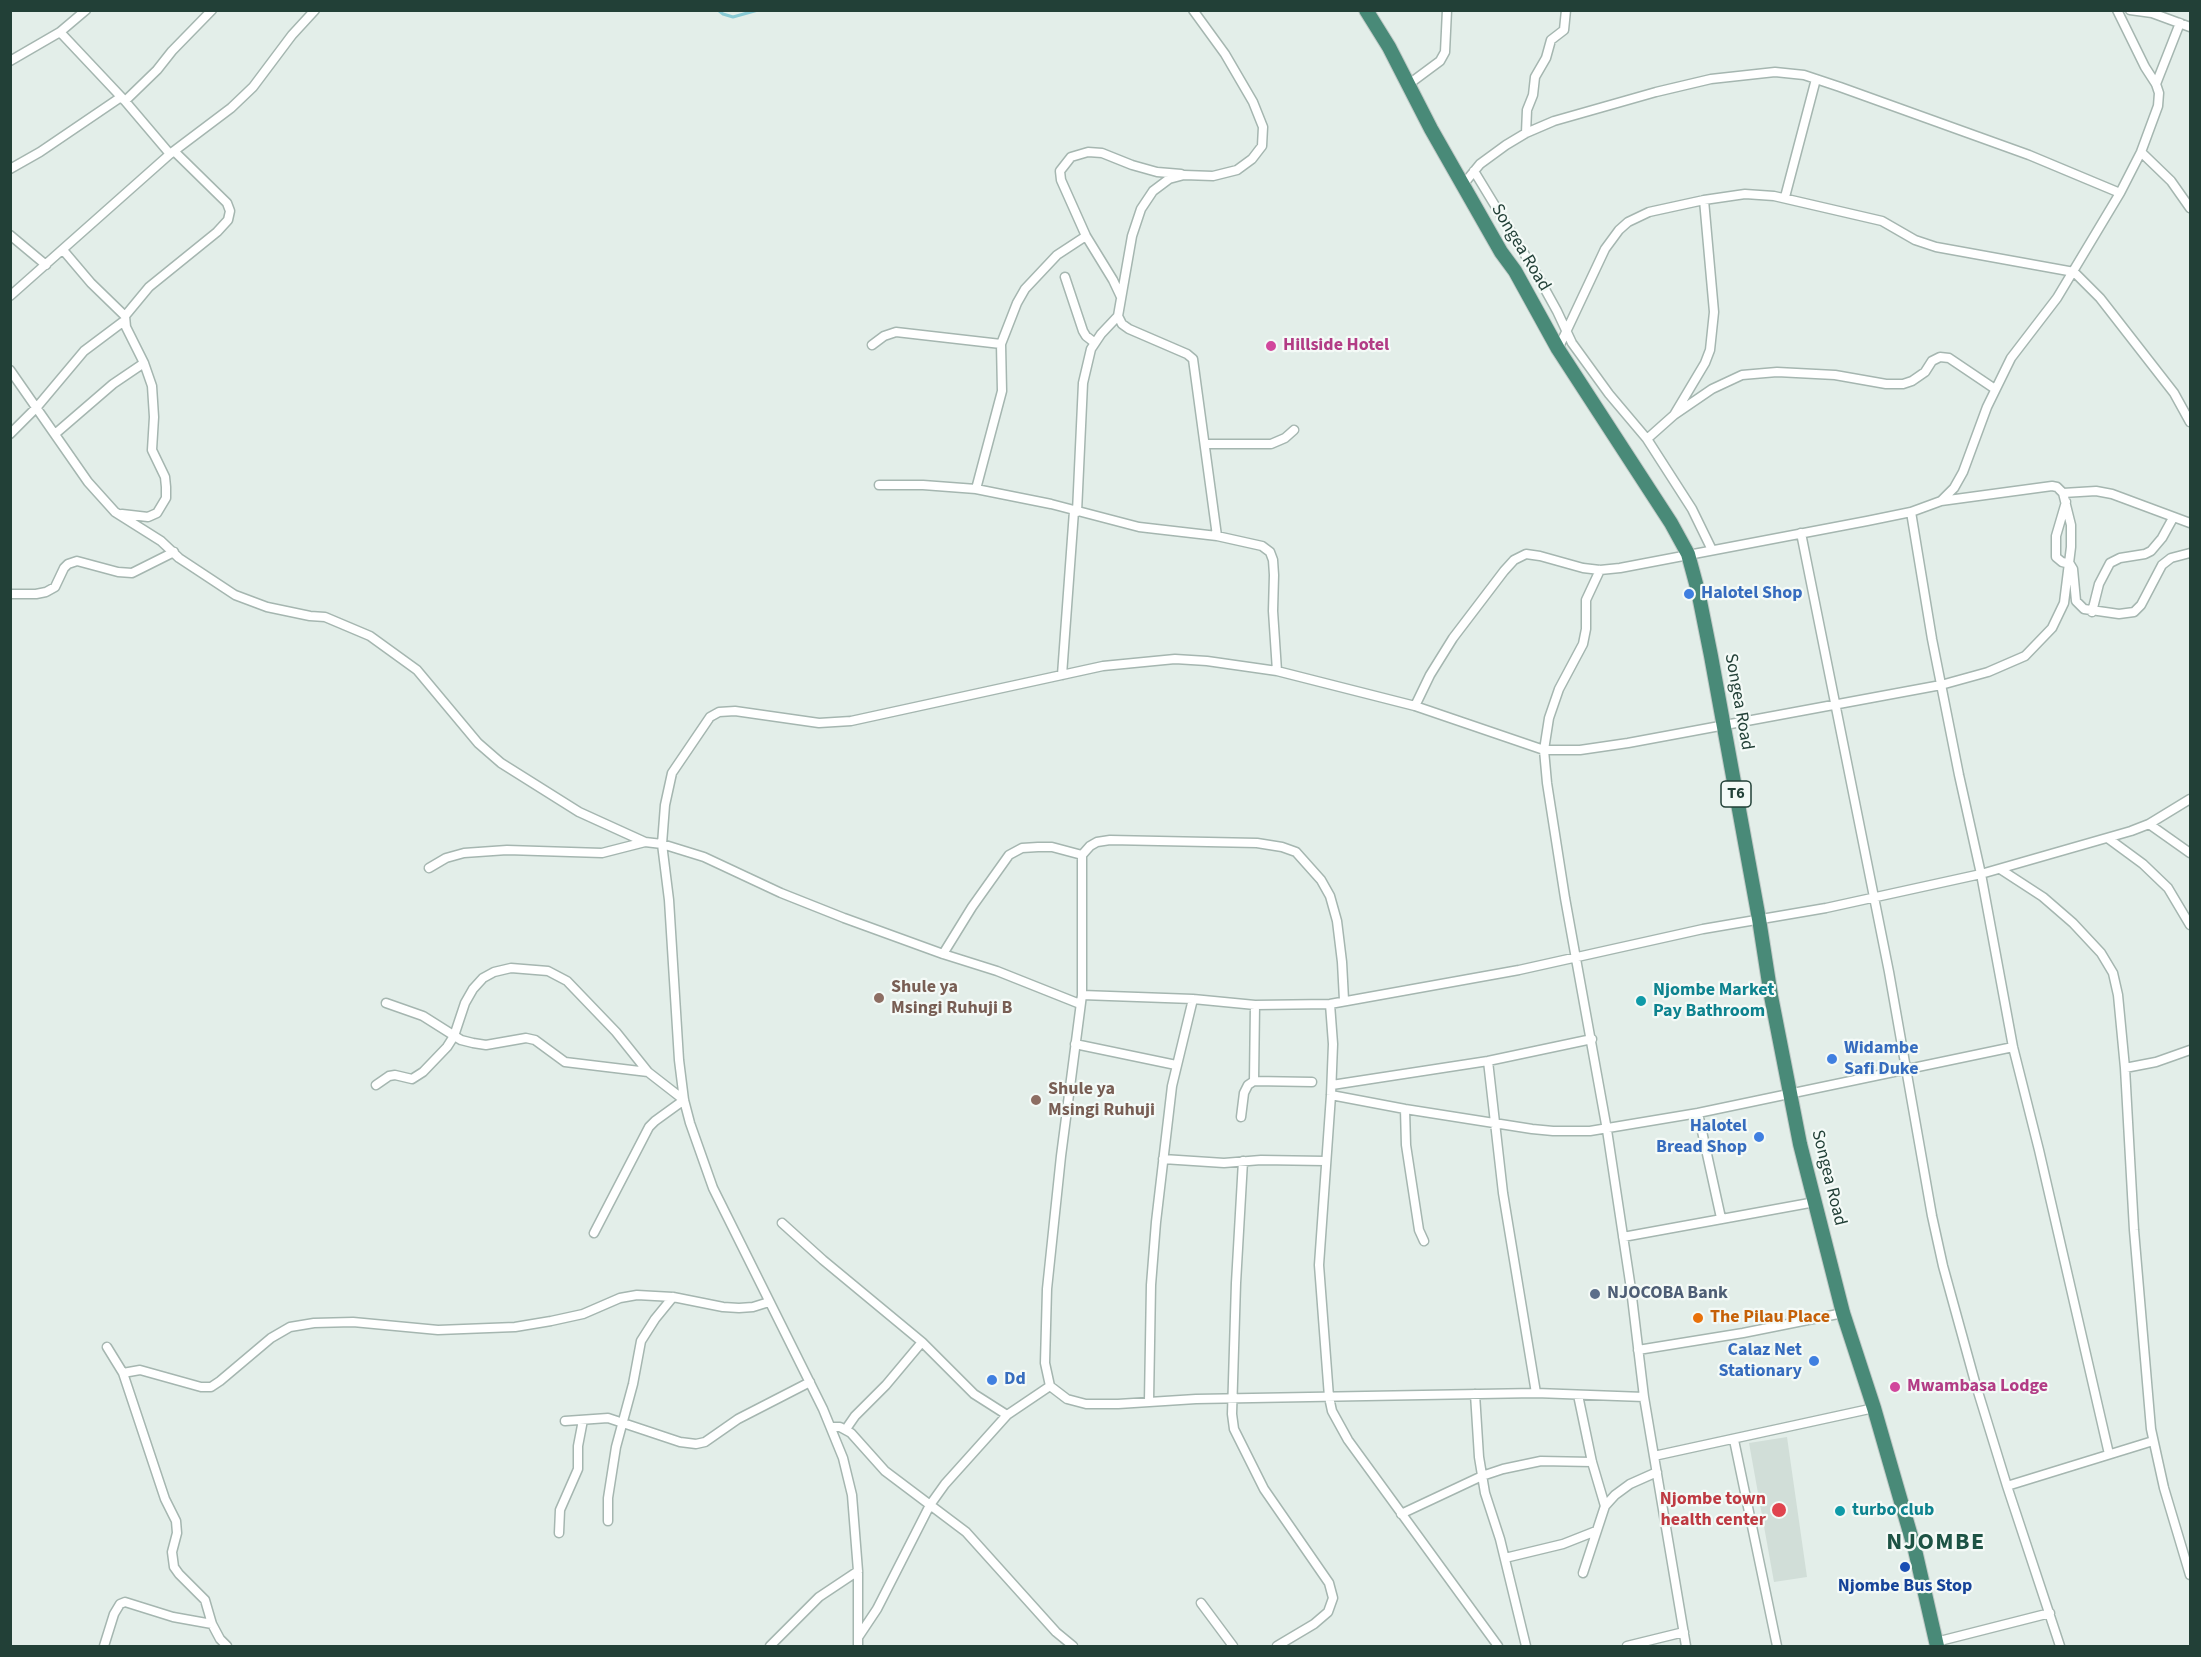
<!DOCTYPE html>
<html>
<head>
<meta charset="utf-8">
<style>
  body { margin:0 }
  #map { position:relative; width:2201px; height:1657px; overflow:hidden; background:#e3eee9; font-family:"Source Sans 3",sans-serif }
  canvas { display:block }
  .frame { position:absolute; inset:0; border:12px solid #224037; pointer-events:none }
</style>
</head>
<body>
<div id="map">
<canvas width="2201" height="1657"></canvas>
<div class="frame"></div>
</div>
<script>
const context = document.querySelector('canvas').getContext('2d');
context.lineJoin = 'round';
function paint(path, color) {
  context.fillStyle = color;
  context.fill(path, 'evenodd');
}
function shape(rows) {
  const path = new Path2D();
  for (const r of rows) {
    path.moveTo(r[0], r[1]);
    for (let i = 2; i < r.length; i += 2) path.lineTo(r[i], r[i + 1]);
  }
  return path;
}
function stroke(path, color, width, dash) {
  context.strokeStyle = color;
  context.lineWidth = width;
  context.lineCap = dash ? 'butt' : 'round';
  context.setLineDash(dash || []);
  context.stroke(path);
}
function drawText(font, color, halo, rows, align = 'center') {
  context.font = font + ' "Source Sans 3",sans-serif';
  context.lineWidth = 4.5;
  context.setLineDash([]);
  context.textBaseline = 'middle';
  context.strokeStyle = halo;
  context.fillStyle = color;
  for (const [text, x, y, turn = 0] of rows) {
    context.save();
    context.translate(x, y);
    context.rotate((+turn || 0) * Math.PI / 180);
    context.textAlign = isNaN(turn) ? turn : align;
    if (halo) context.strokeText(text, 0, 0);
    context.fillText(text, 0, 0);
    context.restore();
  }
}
paint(shape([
  [1787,1437,1807,1577,1774,1582,1749,1443]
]), '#d1ded8');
stroke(shape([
  [718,10,723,14,733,17,758,10]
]), '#8acbd5', 3);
const minor = shape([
  [1193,10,1225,54,1253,102,1263,127,1262,146,1252,159,1237,170,1213,176,1184,175,1169,179,1153,191,1141,209,1132,236,1118,316,1122,324,1129,329,1187,354,1193,359,1217,536],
  [2130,10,2152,13,2190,27],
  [60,32,125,101,170,154],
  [10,61,60,32,86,10],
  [1409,84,1440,61,1445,52,1447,10],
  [2156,84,2180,23],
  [125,101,157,70,172,51,212,10],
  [1526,133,1527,110,1533,95,1535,77,1546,58,1551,40,1564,30,1566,10],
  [2141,152,2171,181,2190,208],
  [10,169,40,152,121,97],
  [1474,171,1536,273,1557,311,1572,343,1609,394,1647,439,1692,509,1712,550],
  [1462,186,1480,164,1506,145,1526,133,1554,121,1656,92,1711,79,1775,72,1804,75,1840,87,2029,155,2120,193],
  [1785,197,1816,79],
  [10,235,46,265],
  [63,250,91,283,125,316],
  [1065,277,1083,331,1086,336,1095,343],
  [10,296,170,154,231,108,253,87,292,35,315,10],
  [1121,297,1113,280,1086,236,1061,180,1060,171,1071,157,1088,152,1102,153,1132,165,1157,172,1181,174],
  [872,345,884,336,896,332,1001,344],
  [1558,349,1605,249,1619,230,1628,222,1649,212,1704,200,1745,194,1774,196,1882,221,1915,240,1936,247,2074,272,2100,298,2174,393,2190,422],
  [10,370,88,482,115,512,161,541,179,558,235,595,267,607,310,616,325,617,370,636,417,670,478,743,501,763,579,812,645,842,662,844,704,857,781,893,844,918,943,954,997,971,1080,1004],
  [1674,415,1712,389,1742,375,1777,372,1835,375,1886,384,1903,384,1912,381,1925,372,1932,361,1940,357,1949,358,1995,389],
  [10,434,37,407,84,351,124,321],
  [55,434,113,384,144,363],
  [1647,439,1674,415,1705,363,1710,350,1714,312,1704,200],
  [1205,444,1271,444,1285,438,1294,430],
  [879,485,923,485,976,489,1051,504,1139,527,1217,536,1262,546,1270,552,1273,560,1274,575,1273,611,1277,671],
  [976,489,1002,391,1001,344,1017,303,1025,289,1057,255,1086,236],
  [2063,493,2096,491,2112,494,2190,523],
  [2066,502,2056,536,2056,557,2062,562,2070,564,2073,569,2076,601,2084,609,2119,614,2134,612,2141,605,2162,565,2171,558,2190,553],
  [1077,512,1083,383,1091,349,1101,334,1118,316],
  [1911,512,1932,639,1959,775,1981,874,2013,1047,2039,1150,2109,1454],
  [122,514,148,517,157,513,166,498,166,487,165,477,152,450,154,417,152,386,144,363,126,327,125,316,149,287,217,232,228,220,230,211,227,203,175,152],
  [1801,533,1889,972,1932,1216,1943,1266,1975,1382,2007,1486,2060,1646],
  [1600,570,1586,600,1586,629,1583,644,1559,689,1549,718,1544,750,1547,783,1565,898,1607,1130,1631,1289,1644,1397,1686,1646],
  [10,594,36,594,46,592,55,587,64,568,68,564,77,561,118,572,132,573,174,552],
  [2092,612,2099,584,2110,563,2120,558,2145,554,2151,551,2162,538,2173,518],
  [1062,675,1074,511],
  [1415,706,1430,675,1453,638,1504,571,1514,560,1526,554,1540,556,1583,568,1600,570,1620,568,1867,521,1911,512,1941,501,1954,488,1963,472,1987,407,2011,358,2057,298,2120,193,2141,152,2158,106,2159,93,2156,84,2145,67,2117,10],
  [2149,824,2190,853],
  [2109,839,2143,864,2168,888,2190,925],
  [429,868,446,858,464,853,507,850,602,853,645,842],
  [2000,869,2043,897,2073,923,2101,953,2113,973,2118,995,2125,1068,2134,1230,2151,1429,2164,1488,2190,1575],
  [943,954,972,907,1009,855,1022,848,1038,847,1052,847,1082,855],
  [1082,995,1193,999,1255,1005,1330,1004,1519,970,1703,929,1826,908,1981,874,2131,831,2149,824,2190,799],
  [1344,1000,1342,962,1337,921,1330,896,1321,880,1296,852,1282,847,1257,843,1110,840,1097,842,1090,846,1082,855,1082,995,1061,1156,1047,1289,1045,1363,1050,1386,1067,1399,1086,1404,1118,1404,1196,1399,1536,1393,1644,1397],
  [386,1003,423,1016,461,1040,473,1043,486,1045,526,1038,535,1040,565,1062,648,1072,684,1100,655,1121,649,1127,594,1233],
  [1330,1004,1333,1044,1331,1095,1319,1265,1329,1397,1332,1411,1348,1440,1498,1646],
  [1075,1044,1176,1065],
  [1488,1061,1503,1193,1536,1393],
  [2125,1068,2156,1062,2190,1050],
  [1254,1081,1312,1082],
  [376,1085,389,1076,395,1075,412,1079,423,1072,447,1047,454,1036,465,1003,473,989,483,978,494,972,511,968,548,971,567,981,616,1032,648,1072],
  [1332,1085,1488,1061,1592,1039],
  [1331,1095,1405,1109,1532,1129,1553,1131,1590,1131,1698,1113,2013,1047],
  [1405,1109,1406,1145,1419,1230,1424,1241],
  [1698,1113,1721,1218],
  [1241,1117,1244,1093,1248,1085,1254,1081,1255,1005],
  [1163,1159,1224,1163,1261,1160,1325,1161],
  [1243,1161,1236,1283,1232,1414,1234,1429,1264,1489,1329,1583,1333,1598,1328,1612,1314,1624,1277,1646],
  [782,1223,823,1260,922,1342,974,1394,1007,1415],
  [1623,1237,1815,1202],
  [107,1347,123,1373,165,1499,176,1521,177,1533,172,1552,174,1567,179,1574,205,1600,212,1624,220,1639,227,1646],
  [1638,1350,1743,1333,1843,1313],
  [123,1373,140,1370,201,1387,211,1387,220,1381,271,1338,290,1327,314,1323,353,1322,438,1330,515,1327,551,1321,583,1314,620,1298,637,1295,673,1297,723,1307,739,1308,753,1307,769,1302],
  [1475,1394,1479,1457,1485,1493,1500,1539,1526,1646],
  [1578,1395,1592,1462,1605,1506],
  [1149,1401,1151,1285,1156,1222,1172,1086,1193,999],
  [565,1421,608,1418,680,1442,696,1444,705,1442,738,1419,810,1382],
  [831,1427,840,1427,851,1433,885,1471,966,1532,1056,1632,1073,1646],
  [846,1429,855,1416,886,1385,922,1342],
  [1734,1440,1777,1646],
  [1654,1456,1874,1408],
  [2007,1486,2153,1441],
  [1401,1514,1482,1476,1503,1469,1541,1461,1592,1462],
  [608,1521,608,1498,616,1447,633,1384,641,1341,655,1319,673,1297],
  [559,1533,560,1510,578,1469,578,1446,583,1420],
  [1505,1558,1563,1544,1596,1531],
  [1583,1573,1605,1506,1615,1495,1630,1484,1657,1472],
  [1201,1603,1233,1646],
  [859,1636,877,1609,930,1505,945,1484,1007,1415,1050,1386],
  [1936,1642,2050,1613],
  [104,1646,114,1614,120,1604,125,1602,173,1617,212,1624],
  [770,1646,819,1597,858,1571],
  [858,1646,858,1571,852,1495,843,1458,823,1409,713,1188,690,1123,684,1100,679,1060,669,900,662,844,665,805,672,773,710,717,719,712,735,711,819,723,851,721,1103,666,1175,659,1207,661,1277,671,1415,706,1544,750,1580,750,1628,743,1941,685,1988,672,2025,656,2052,628,2064,603,2071,547,2071,525,2063,493,2057,487,2052,486,1941,501],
  [1627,1646,1684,1632]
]);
const trunk = shape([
  [1366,10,1389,47,1431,129,1501,252,1515,271,1558,349,1671,523,1688,554,1698,591,1711,656,1759,919,1771,996,1800,1144,1843,1313,1874,1408,1915,1550,1937,1646]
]);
stroke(minor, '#a5b6b0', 11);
stroke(trunk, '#c1cac7', 16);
stroke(minor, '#fff', 8);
stroke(trunk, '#498a78', 14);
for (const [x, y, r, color] of [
  [1271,346,6,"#d1479c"],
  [1689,594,6,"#3f7fe0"],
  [879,998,6,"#8d6e63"],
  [1641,1001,6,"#0f9aa8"],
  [1832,1059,6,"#3f7fe0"],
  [1036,1100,6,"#8d6e63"],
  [1759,1137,6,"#3f7fe0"],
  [1595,1294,6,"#5c6f8a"],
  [1698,1318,6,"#e8710a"],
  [1814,1361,6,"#3f7fe0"],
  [992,1380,6,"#3f7fe0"],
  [1895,1387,6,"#d1479c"],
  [1779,1510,8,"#e0444e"],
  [1840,1511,6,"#0f9aa8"],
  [1905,1567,6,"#1a4fb4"]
]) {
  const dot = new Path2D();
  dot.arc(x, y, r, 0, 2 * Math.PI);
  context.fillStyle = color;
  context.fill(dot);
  stroke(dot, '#f4faf7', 2);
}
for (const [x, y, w] of [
  [1736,794,30]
]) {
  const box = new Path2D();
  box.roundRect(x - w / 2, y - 13, w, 26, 4.5);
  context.fillStyle = '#f4faf7';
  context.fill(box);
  stroke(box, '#224037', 1.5);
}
drawText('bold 16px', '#224037', null, [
  ["T6",1736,794]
]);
drawText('18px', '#224037', '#f4faf7', [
  ["Songea Road",1520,248,59],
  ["Songea Road",1738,702,80],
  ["Songea Road",1828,1178,76]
]);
drawText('bold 18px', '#b23c85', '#f4faf7', [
  ["Hillside Hotel",1283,346],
  ["Mwambasa Lodge",1907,1387]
], 'left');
drawText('bold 18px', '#366cbe', '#f4faf7', [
  ["Halotel Shop",1701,594],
  ["Widambe",1844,1049],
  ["Safi Duke",1844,1070],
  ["Halotel",1747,1127,"right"],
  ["Bread Shop",1747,1148,"right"],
  ["Calaz Net",1802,1351,"right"],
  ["Stationary",1802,1372,"right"],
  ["Dd",1004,1380]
], 'left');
drawText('bold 18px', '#785e54', '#f4faf7', [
  ["Shule ya",891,988],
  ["Msingi Ruhuji B",891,1009],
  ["Shule ya",1048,1090],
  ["Msingi Ruhuji",1048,1111]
], 'left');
drawText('bold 18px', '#0d838f', '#f4faf7', [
  ["Njombe Market",1653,991],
  ["Pay Bathroom",1653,1012],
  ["turbo club",1852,1511]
], 'left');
drawText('bold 18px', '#4e5e75', '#f4faf7', [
  ["NJOCOBA Bank",1607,1294]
], 'left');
drawText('bold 18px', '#c56008', '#f4faf7', [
  ["The Pilau Place",1710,1318]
], 'left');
drawText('bold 18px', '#be3a42', '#f4faf7', [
  ["Njombe town",1766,1500],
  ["health center",1766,1521]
], 'right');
drawText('bold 18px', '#164399', '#f4faf7', [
  ["Njombe Bus Stop",1905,1587]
]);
context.letterSpacing = '1.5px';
drawText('bold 24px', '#1d5344', '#f4faf7', [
  ["NJOMBE",1936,1544]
]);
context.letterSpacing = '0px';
</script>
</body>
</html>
